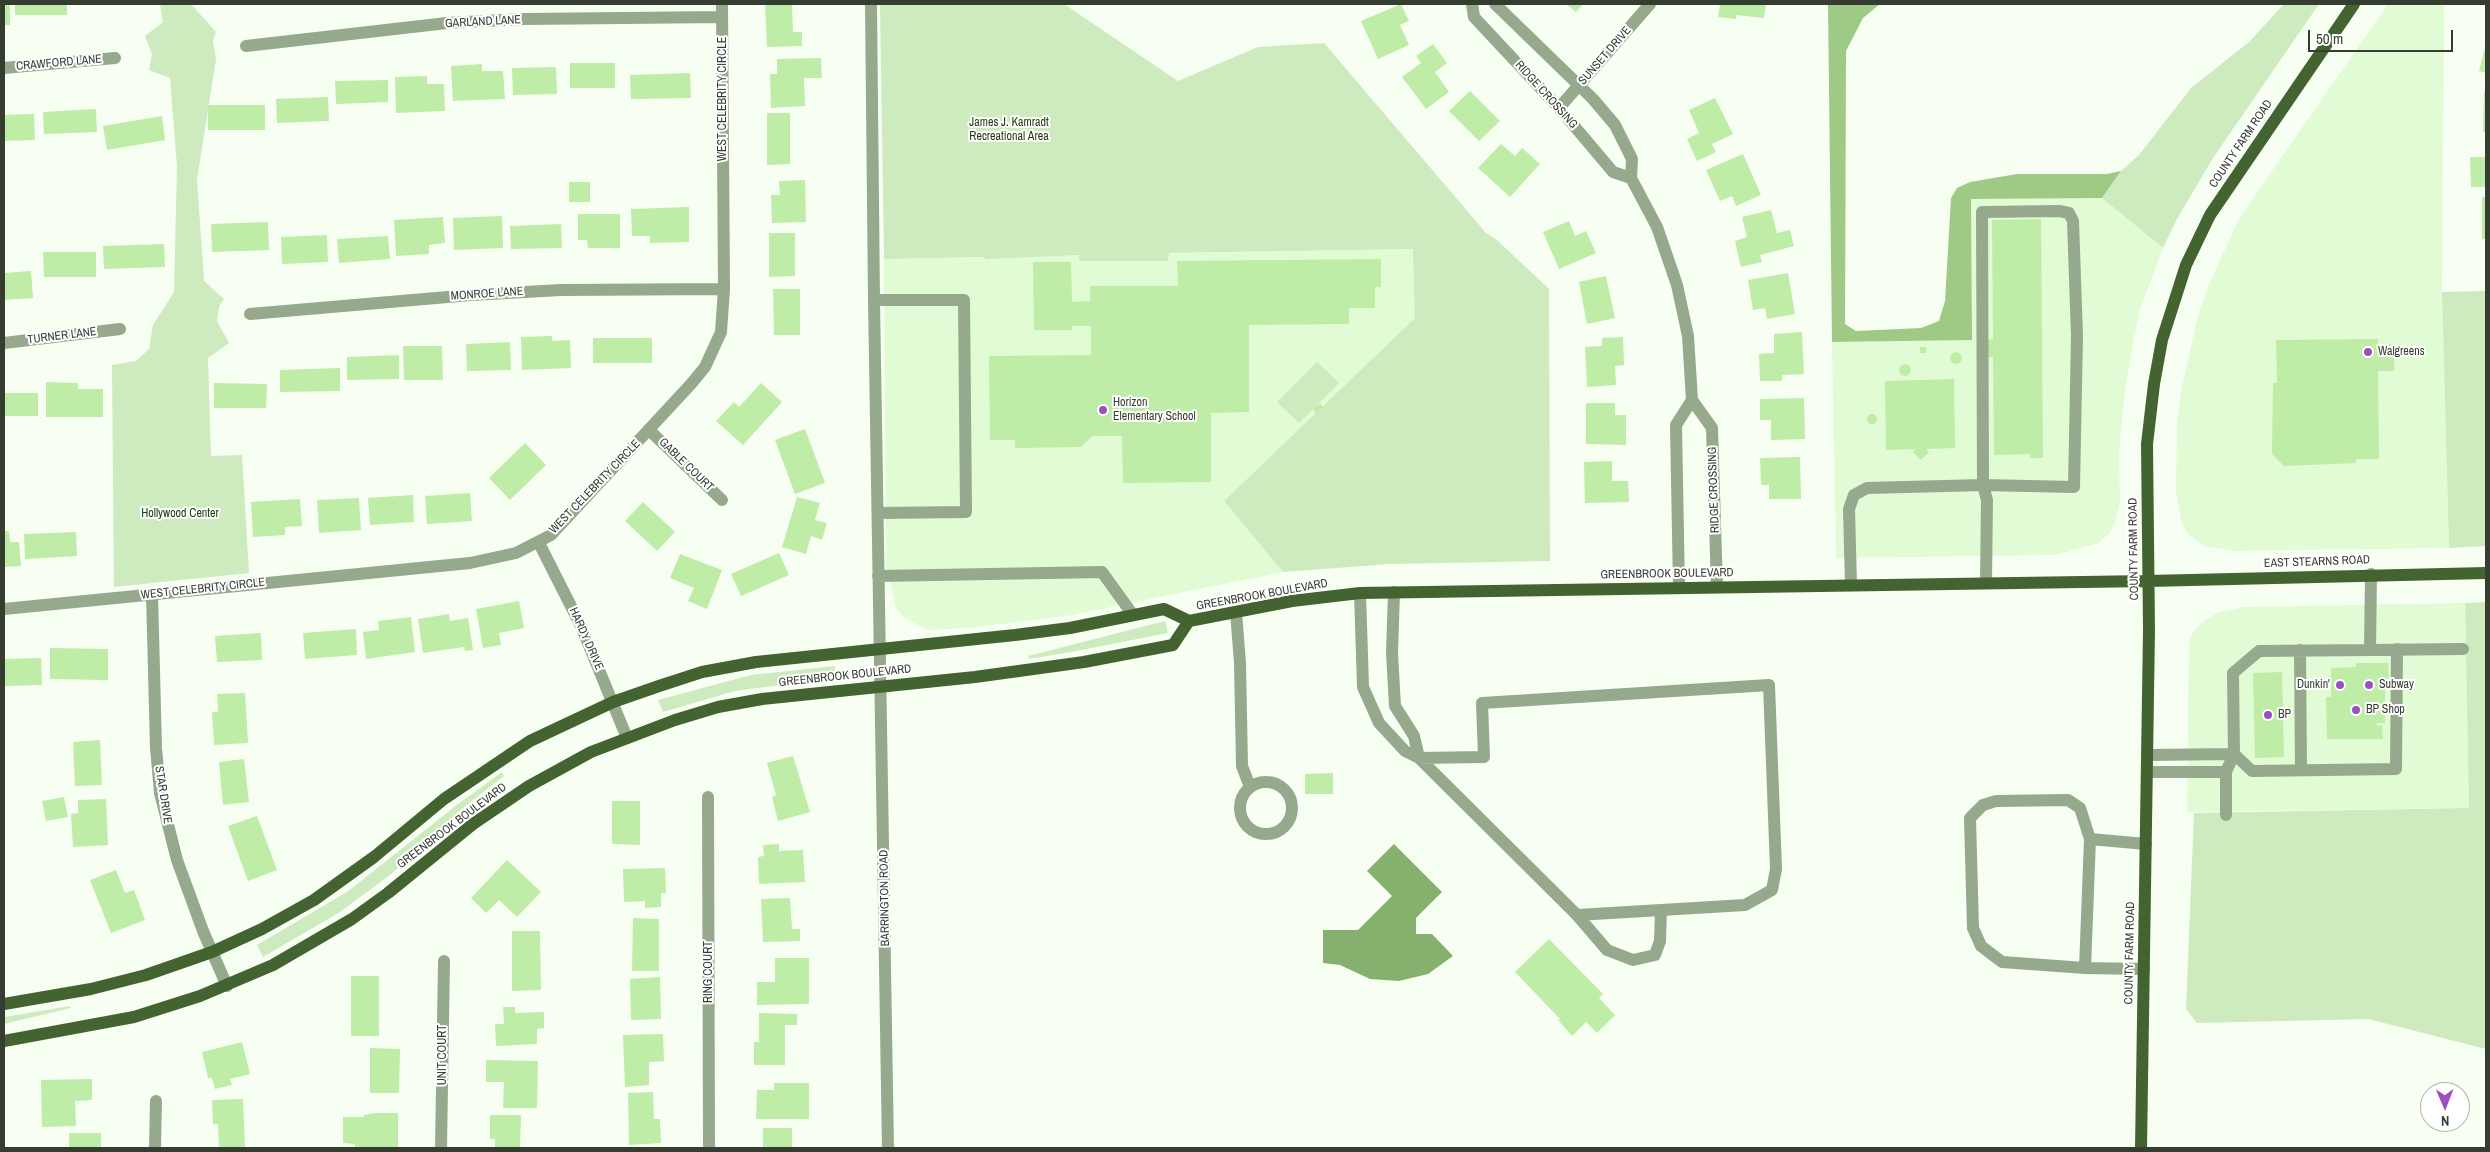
<!DOCTYPE html>
<html>
<head>
<meta charset="utf-8">
<style>
  body { margin:0 }
  #map { position:relative; width:2490px; height:1152px; overflow:hidden; background:#f6fff2; font-family:"Archivo Narrow",sans-serif }
  canvas { display:block }
  .frame { position:absolute; inset:0; border:5px solid #353d31; pointer-events:none }
  .north { position:absolute; left:2420px; top:1082px; width:50px; height:50px; box-sizing:border-box; background:#fff; border:1px solid #aeb1ad; border-radius:50%; rotate:179deg; font-size:14px; font-weight:700; line-height:20px; text-align:center; color:#353d31 }
  .north::after { content:''; display:block; margin:auto; width:18px; height:22px; background:#9e4fbf; clip-path:polygon(50% 0,100% 100%,50% 72%,0 100%) }
  .scale { position:absolute; left:2308px; top:30px; width:145px; height:22px; box-sizing:border-box; border:2px solid #353d31; border-top:0; padding-left:6px; font-size:15px; line-height:18px; white-space:nowrap; color:#353d31; -webkit-text-stroke:4px #fff; paint-order:stroke }
</style>
</head>
<body>
<div id="map">
<canvas width="2490" height="1152"></canvas>
<div class="frame"></div>
<div class="north">N</div>
<div class="scale">50 m</div>
</div>
<script>
const context = document.querySelector('canvas').getContext('2d');
context.lineJoin = 'round';
function paint(path, color) {
  context.fillStyle = color;
  context.fill(path, 'evenodd');
}
function shape(rows) {
  const path = new Path2D();
  for (const r of rows) {
    if (r.length === 3) {
      path.moveTo(r[0] + r[2], r[1]);
      path.arc(r[0], r[1], r[2], 0, 2 * Math.PI);
      continue;
    }
    path.moveTo(r[0], r[1]);
    for (let i = 2; i < r.length; i += 2) path.lineTo(r[i], r[i + 1]);
  }
  return path;
}
function stroke(path, color, width, dash) {
  context.strokeStyle = color;
  context.lineWidth = width;
  context.lineCap = dash ? 'butt' : 'round';
  context.setLineDash(dash || []);
  context.stroke(path);
}
function drawText(font, color, halo, rows, align = 'center') {
  context.font = font + ' "Archivo Narrow",sans-serif';
  context.lineWidth = 4;
  context.setLineDash([]);
  context.textBaseline = 'middle';
  context.strokeStyle = halo;
  context.fillStyle = color;
  for (const [text, x, y, turn = 0] of rows) {
    context.save();
    context.translate(x, y);
    context.rotate((+turn || 0) * Math.PI / 180);
    context.textAlign = isNaN(turn) ? turn : align;
    if (halo) context.strokeText(text, 0, 0);
    context.fillText(text, 0, 0);
    context.restore();
  }
}
paint(shape([
  [2388,4,2444,4,2442,292,2449,548,2235,551,2203,546,2189,535,2182,524,2176,492,2177,423,2181,391,2197,319,2209,284,2240,217],
  [2102,198,2163,248,2139,312,2125,389,2119,452,2120,502,2115,523,2109,534,2098,543,2056,555,1836,558,1832,342,1972,340,1971,199],
  [1414,249,1415,318,1224,501,1283,572,1072,615,970,628,927,630,902,616,896,608,886,566,884,259],
  [2465,603,2469,808,2187,812,2189,644,2192,634,2201,623,2217,613,2243,607]
]), '#e1fbd4');
paint(shape([
  [160,4,191,4,216,32,213,41,216,59,197,180,204,281,224,299,219,307,217,321,229,343,208,358,211,456,242,455,249,573,114,587,112,365,136,361,149,349,153,325,174,292,177,166,170,78,149,70,152,54,145,36,163,22],
  [880,4,1064,4,1178,81,1258,47,1324,43,1486,233,1497,240,1549,289,1550,561,1390,564,1283,572,1224,501,1415,318,1413,249,1169,253,1168,261,1079,261,1079,255,986,259,984,257,884,259],
  [2284,4,2319,4,2213,158,2177,219,2163,248,2102,198,2121,171,2139,155,2191,88,2249,42],
  [2486,291,2486,546,2449,548,2442,292],
  [1317,362,1339,383,1299,423,1277,402],
  [2486,602,2486,1049,2368,1019,2197,1023,2186,1009,2194,813,2469,808,2465,603],
  [1165,621,1168,633,1071,652,1029,659,1028,656],
  [835,666,835,678,735,691,663,712,658,700,751,675],
  [502,772,504,776,458,812,390,875,340,912,263,957,257,945,347,892,458,804],
  [70,1006,71,1008,4,1024,4,1017]
]), '#cdebbe');
paint(shape([
  [1828,4,1880,4,1863,18,1846,51,1845,324,1856,331,1921,328,1939,321,1945,301,1951,198,1957,188,1970,182,2017,174,2107,174,2121,171,2102,198,1971,199,1972,340,1832,342]
]), '#9eca86');
paint(shape([
  [1394,844,1442,892,1416,918,1416,934,1432,934,1453,956,1428,974,1399,981,1370,979,1340,965,1323,963,1323,930,1358,930,1392,896,1367,871]
]), '#86b06e');
paint(shape([
  [4,4,10,4,10,25,4,25],
  [15,4,67,4,67,15,15,15],
  [765,4,792,4,793,32,802,32,802,46,767,47],
  [1401,4,1409,21,1400,25,1409,45,1378,59,1361,21],
  [1566,4,1583,4,1576,12],
  [1720,4,1766,4,1764,18,1736,15,1736,19,1718,17],
  [2486,43,2486,73,2479,71],
  [1433,44,1447,63,1435,72,1449,92,1426,109,1402,77,1421,63,1416,56],
  [821,58,822,78,804,78,805,106,771,108,770,74,777,74,777,59],
  [570,63,615,63,615,88,570,88],
  [482,64,482,71,503,71,505,99,453,101,451,66],
  [556,67,557,94,513,95,512,68],
  [690,73,691,98,631,99,630,75],
  [427,76,427,84,444,84,445,111,396,113,395,77],
  [388,80,388,102,336,104,335,81],
  [1470,91,1500,121,1479,141,1449,111],
  [2484,91,2486,91,2486,132,2483,132],
  [328,97,329,121,277,123,276,99],
  [1715,98,1733,134,1712,144,1716,152,1697,161,1687,139,1699,133,1689,110],
  [208,105,265,105,265,130,208,130],
  [96,109,97,132,44,134,43,112],
  [767,113,790,113,790,164,767,165],
  [34,114,35,140,4,141,4,115],
  [162,116,165,140,107,150,103,126],
  [1501,144,1515,156,1522,148,1540,164,1510,197,1478,168],
  [1743,154,1761,195,1736,206,1732,196,1720,201,1706,170],
  [2470,157,2486,157,2486,187,2471,187],
  [805,180,806,222,772,223,771,195,780,195,779,181],
  [569,182,590,182,590,202,569,202],
  [2482,197,2486,197,2486,239,2482,239],
  [689,207,689,242,650,243,650,236,632,236,631,209],
  [1771,210,1777,233,1790,230,1794,246,1760,255,1762,262,1741,267,1735,241,1747,237,1742,217],
  [578,214,620,214,620,248,588,248,587,240,578,240],
  [502,216,503,248,454,250,453,218],
  [443,217,445,243,429,245,429,254,396,256,394,220],
  [2041,219,2043,458,2030,458,2030,454,1994,455,1993,357,1986,357,1986,340,1993,339,1992,220],
  [1569,221,1575,236,1586,231,1596,253,1559,269,1543,232],
  [268,222,269,250,212,252,211,224],
  [561,224,562,248,511,249,510,226],
  [769,233,795,233,795,276,769,277],
  [327,235,328,262,282,264,281,237],
  [388,236,390,259,339,263,337,239],
  [164,244,165,267,104,269,103,246],
  [43,252,96,252,96,277,44,277],
  [1381,259,1381,287,1375,287,1375,308,1349,308,1349,324,1249,325,1249,412,1211,413,1211,482,1123,483,1122,436,1092,436,1081,447,1015,448,1015,440,990,440,989,356,1091,355,1091,326,1072,326,1072,330,1034,330,1033,262,1071,262,1072,302,1090,301,1090,286,1178,286,1177,261],
  [31,271,33,298,4,300,4,273],
  [1788,273,1795,314,1767,319,1765,308,1753,310,1748,280],
  [1606,276,1615,318,1587,324,1579,282],
  [773,289,800,289,800,335,774,335],
  [1802,332,1804,374,1782,375,1782,381,1760,381,1759,354,1774,353,1774,334],
  [552,336,552,341,570,340,571,368,522,370,521,337],
  [1623,337,1624,365,1615,366,1616,385,1587,387,1585,347,1602,346,1602,338],
  [593,338,652,338,652,363,593,363],
  [2378,339,2378,345,2394,344,2394,371,2378,371,2379,459,2356,459,2356,463,2284,466,2272,454,2273,383,2277,383,2276,340],
  [510,342,511,370,467,371,466,344],
  [403,346,442,346,443,380,404,380],
  [1920,347,1926,347,1926,353,1920,353],
  [1956,358,6],
  [399,355,399,379,347,380,347,357],
  [1905,370,6],
  [340,368,340,391,280,392,280,370],
  [1954,379,1955,448,1926,449,1929,452,1921,460,1913,452,1915,449,1886,450,1885,381],
  [46,382,78,383,78,389,103,389,103,417,46,417],
  [214,383,267,384,266,408,214,408],
  [761,383,782,402,743,445,716,421,734,402,739,407],
  [4,393,38,393,38,416,4,416],
  [1804,398,1805,439,1771,440,1771,420,1760,420,1760,399],
  [1320,403,1323,407,1316,413,1313,409],
  [1586,403,1615,403,1615,415,1626,415,1626,445,1586,444],
  [1872,419,5],
  [805,429,825,483,795,494,775,440],
  [525,443,546,465,510,500,489,478],
  [1800,457,1801,499,1769,499,1769,485,1761,485,1760,458],
  [1612,461,1612,481,1628,481,1629,502,1585,503,1584,462],
  [470,493,472,521,427,524,425,496],
  [413,495,414,522,370,525,368,498],
  [797,497,820,503,815,520,827,523,822,540,811,536,806,554,782,547],
  [359,498,361,530,319,533,317,500],
  [300,499,302,526,285,527,285,535,253,537,251,502],
  [643,502,675,532,657,551,625,521],
  [4,531,9,531,10,542,19,542,21,566,4,567],
  [76,532,77,556,25,559,24,534],
  [779,553,789,575,741,596,731,574],
  [680,554,722,570,707,609,688,601,694,588,670,578],
  [519,601,524,628,499,633,501,645,483,648,476,609],
  [449,614,450,621,468,618,473,650,465,651,464,647,423,653,418,619],
  [411,617,415,652,366,659,363,632,379,630,378,621],
  [356,629,357,655,305,659,303,633],
  [261,633,262,660,217,662,215,636],
  [50,648,108,649,108,680,50,679],
  [41,658,42,685,4,686,4,659],
  [2356,663,2388,663,2389,690,2385,690,2385,723,2377,723,2377,726,2382,725,2383,739,2327,739,2326,697,2331,697,2331,668,2356,667],
  [2282,672,2284,757,2255,758,2253,673],
  [245,693,248,743,214,745,212,712,218,712,217,694],
  [100,740,102,785,75,786,73,742],
  [793,756,810,812,778,821,772,797,776,795,767,763],
  [244,759,249,802,223,805,219,762],
  [1333,773,1333,794,1305,794,1305,774],
  [64,797,68,817,46,821,42,801],
  [106,799,108,845,73,847,71,814,78,813,78,800],
  [612,801,640,801,640,845,612,844],
  [257,816,277,870,248,881,228,826],
  [779,844,779,851,803,850,805,882,759,884,758,857,764,856,763,845],
  [507,860,541,892,517,917,499,900,486,913,471,898],
  [665,868,666,893,661,893,661,907,645,908,645,901,624,902,623,869],
  [116,870,125,893,134,890,145,920,111,933,90,880],
  [790,898,792,929,800,929,800,941,763,942,761,899],
  [633,918,659,919,659,971,632,971],
  [512,931,540,931,541,990,512,991],
  [1549,939,1603,994,1599,998,1615,1015,1597,1033,1586,1022,1572,1036,1558,1020,1560,1019,1515,972],
  [775,958,809,958,809,1004,757,1005,757,982,775,982],
  [351,976,379,976,379,1036,351,1036],
  [660,977,661,1019,631,1020,630,979],
  [503,1007,515,1007,515,1013,544,1012,544,1028,537,1029,537,1044,496,1046,495,1024,504,1024],
  [759,1013,797,1014,797,1025,785,1025,785,1065,754,1065,754,1042,759,1042],
  [663,1034,664,1061,649,1062,649,1085,625,1087,623,1035],
  [242,1042,250,1074,230,1079,232,1085,215,1089,212,1078,208,1078,202,1052],
  [370,1048,400,1049,399,1093,370,1093],
  [486,1060,538,1061,537,1108,503,1108,504,1082,486,1082],
  [92,1079,92,1100,75,1101,76,1126,42,1127,41,1080],
  [774,1083,809,1083,809,1119,756,1119,757,1090,774,1090],
  [653,1092,654,1119,660,1119,661,1143,629,1145,628,1093],
  [243,1099,245,1148,219,1148,218,1124,213,1124,212,1100],
  [376,1113,398,1113,398,1148,355,1148,355,1144,343,1143,343,1117,364,1117,364,1115],
  [490,1115,521,1115,520,1148,495,1148,495,1139,490,1139],
  [763,1128,792,1128,792,1148,763,1148],
  [69,1133,101,1133,101,1148,69,1148]
]), '#bfeca6');
stroke(shape([
  [871,4,874,300],
  [1472,4,1474,17,1559,108,1613,172,1631,178],
  [1495,4,1593,99,1615,125,1632,159,1631,178,1657,227,1677,285,1688,336,1692,400,1712,428,1717,587],
  [246,46,447,23,524,19,722,17],
  [4,68,115,58],
  [1559,108,1650,4],
  [250,314,471,295,561,290,724,289],
  [4,343,120,329],
  [649,430,722,500],
  [878,513,966,512,964,300,874,300,888,1148],
  [539,543,581,626,627,738],
  [878,576,1102,572,1133,615],
  [1851,585,1849,509,1854,495,1867,488,1983,485,2074,487,2077,336,2073,221,2069,213,2059,211,1982,212,1983,485,1987,500,1986,583],
  [1679,588,1676,425,1692,400],
  [1394,592,1392,653,1395,706,1414,736,1419,758],
  [1360,593,1363,687,1379,723,1405,751,1419,758,1577,915,1745,905,1772,890,1776,869,1769,685,1482,703,1484,757,1419,758],
  [152,594,156,748,160,793,177,860,203,931,227,986],
  [4,609,470,563,516,553,551,535,691,384,705,367,721,332,724,289,722,4],
  [1236,612,1240,663,1242,766,1250,787],
  [2300,650,2301,770],
  [2370,650,2463,649],
  [2148,755,2234,754,2252,771,2396,769,2397,649],
  [2147,772,2226,772],
  [1266,808,26],
  [708,797,709,1148],
  [2226,815,2226,772,2234,754,2233,673,2259,651,2370,650,2371,574],
  [1577,915,1607,950,1633,960,1655,955,1660,941,1661,910],
  [2085,968,2090,839],
  [2144,969,2085,968,2002,962,1981,946,1973,928,1970,818,1983,805,1996,801,2068,800,2080,808,2090,839,2146,844],
  [155,1148,156,1101],
  [441,1148,444,961]
]), '#96a98c', 12);
stroke(shape([
  [4,1004,91,989,146,975,212,952,262,929,314,900,374,857,444,799,530,741,613,702,659,686,702,672,756,662,1015,635,1070,628,1164,609,1189,621,1292,601,1360,593,2148,581,2486,573],
  [4,1041,134,1017,200,996,273,965,352,919,388,893,473,824,529,786,591,752,675,720,718,707,762,699,975,677,1084,662,1173,645,1189,621],
  [2141,1148,2149,630,2147,444,2154,384,2162,340,2186,265,2210,215,2354,4]
]), '#436430', 12);
for (const [x, y, r, color] of [
  [2368,352,5,"#9e4fbf"],
  [1103,410,5,"#9e4fbf"],
  [2340,685,5,"#9e4fbf"],
  [2369,685,5,"#9e4fbf"],
  [2356,710,5,"#9e4fbf"],
  [2268,715,5,"#9e4fbf"]
]) {
  const dot = new Path2D();
  dot.arc(x, y, r, 0, 2 * Math.PI);
  context.fillStyle = color;
  context.fill(dot);
  stroke(dot, '#fff', 2);
}
drawText('12px', '#353d31', '#fff', [
  ["GARLAND LANE",483,22,-3],
  ["SUNSET DRIVE",1605,56,-49],
  ["CRAWFORD LANE",59,63,-5],
  ["RIDGE CROSSING",1546,95,48],
  ["WEST CELEBRITY CIRCLE",723,99,-90],
  ["COUNTY FARM ROAD",2241,144,-56],
  ["MONROE LANE",487,294,-4],
  ["TURNER LANE",62,336,-7],
  ["GABLE COURT",686,465,44],
  ["WEST CELEBRITY CIRCLE",595,487,-46],
  ["RIDGE CROSSING",1714,490,-92],
  ["COUNTY FARM ROAD",2134,549,-91],
  ["EAST STEARNS ROAD",2317,562,-2],
  ["GREENBROOK BOULEVARD",1667,574,-1],
  ["WEST CELEBRITY CIRCLE",203,589,-6],
  ["GREENBROOK BOULEVARD",1262,595,-10],
  ["HARDY DRIVE",586,639,66],
  ["GREENBROOK BOULEVARD",845,676,-6],
  ["STAR DRIVE",163,795,81],
  ["GREENBROOK BOULEVARD",452,826,-37],
  ["BARRINGTON ROAD",885,898,-91],
  ["COUNTY FARM ROAD",2130,953,-89],
  ["RING COURT",709,972,-90],
  ["UNIT COURT",443,1055,-90]
]);
drawText('12px', '#1b3706', '#fff', [
  ["James J. Kamradt",1009,123],
  ["Recreational Area",1009,137],
  ["Hollywood Center",180,514]
]);
drawText('12px', '#353d31', '#fff', [
  ["Walgreens",2378,352],
  ["Horizon",1113,403],
  ["Elementary School",1113,417],
  ["Dunkin'",2330,685,"right"],
  ["Subway",2379,685],
  ["BP Shop",2366,710],
  ["BP",2278,715]
], 'left');
</script>
</body>
</html>
